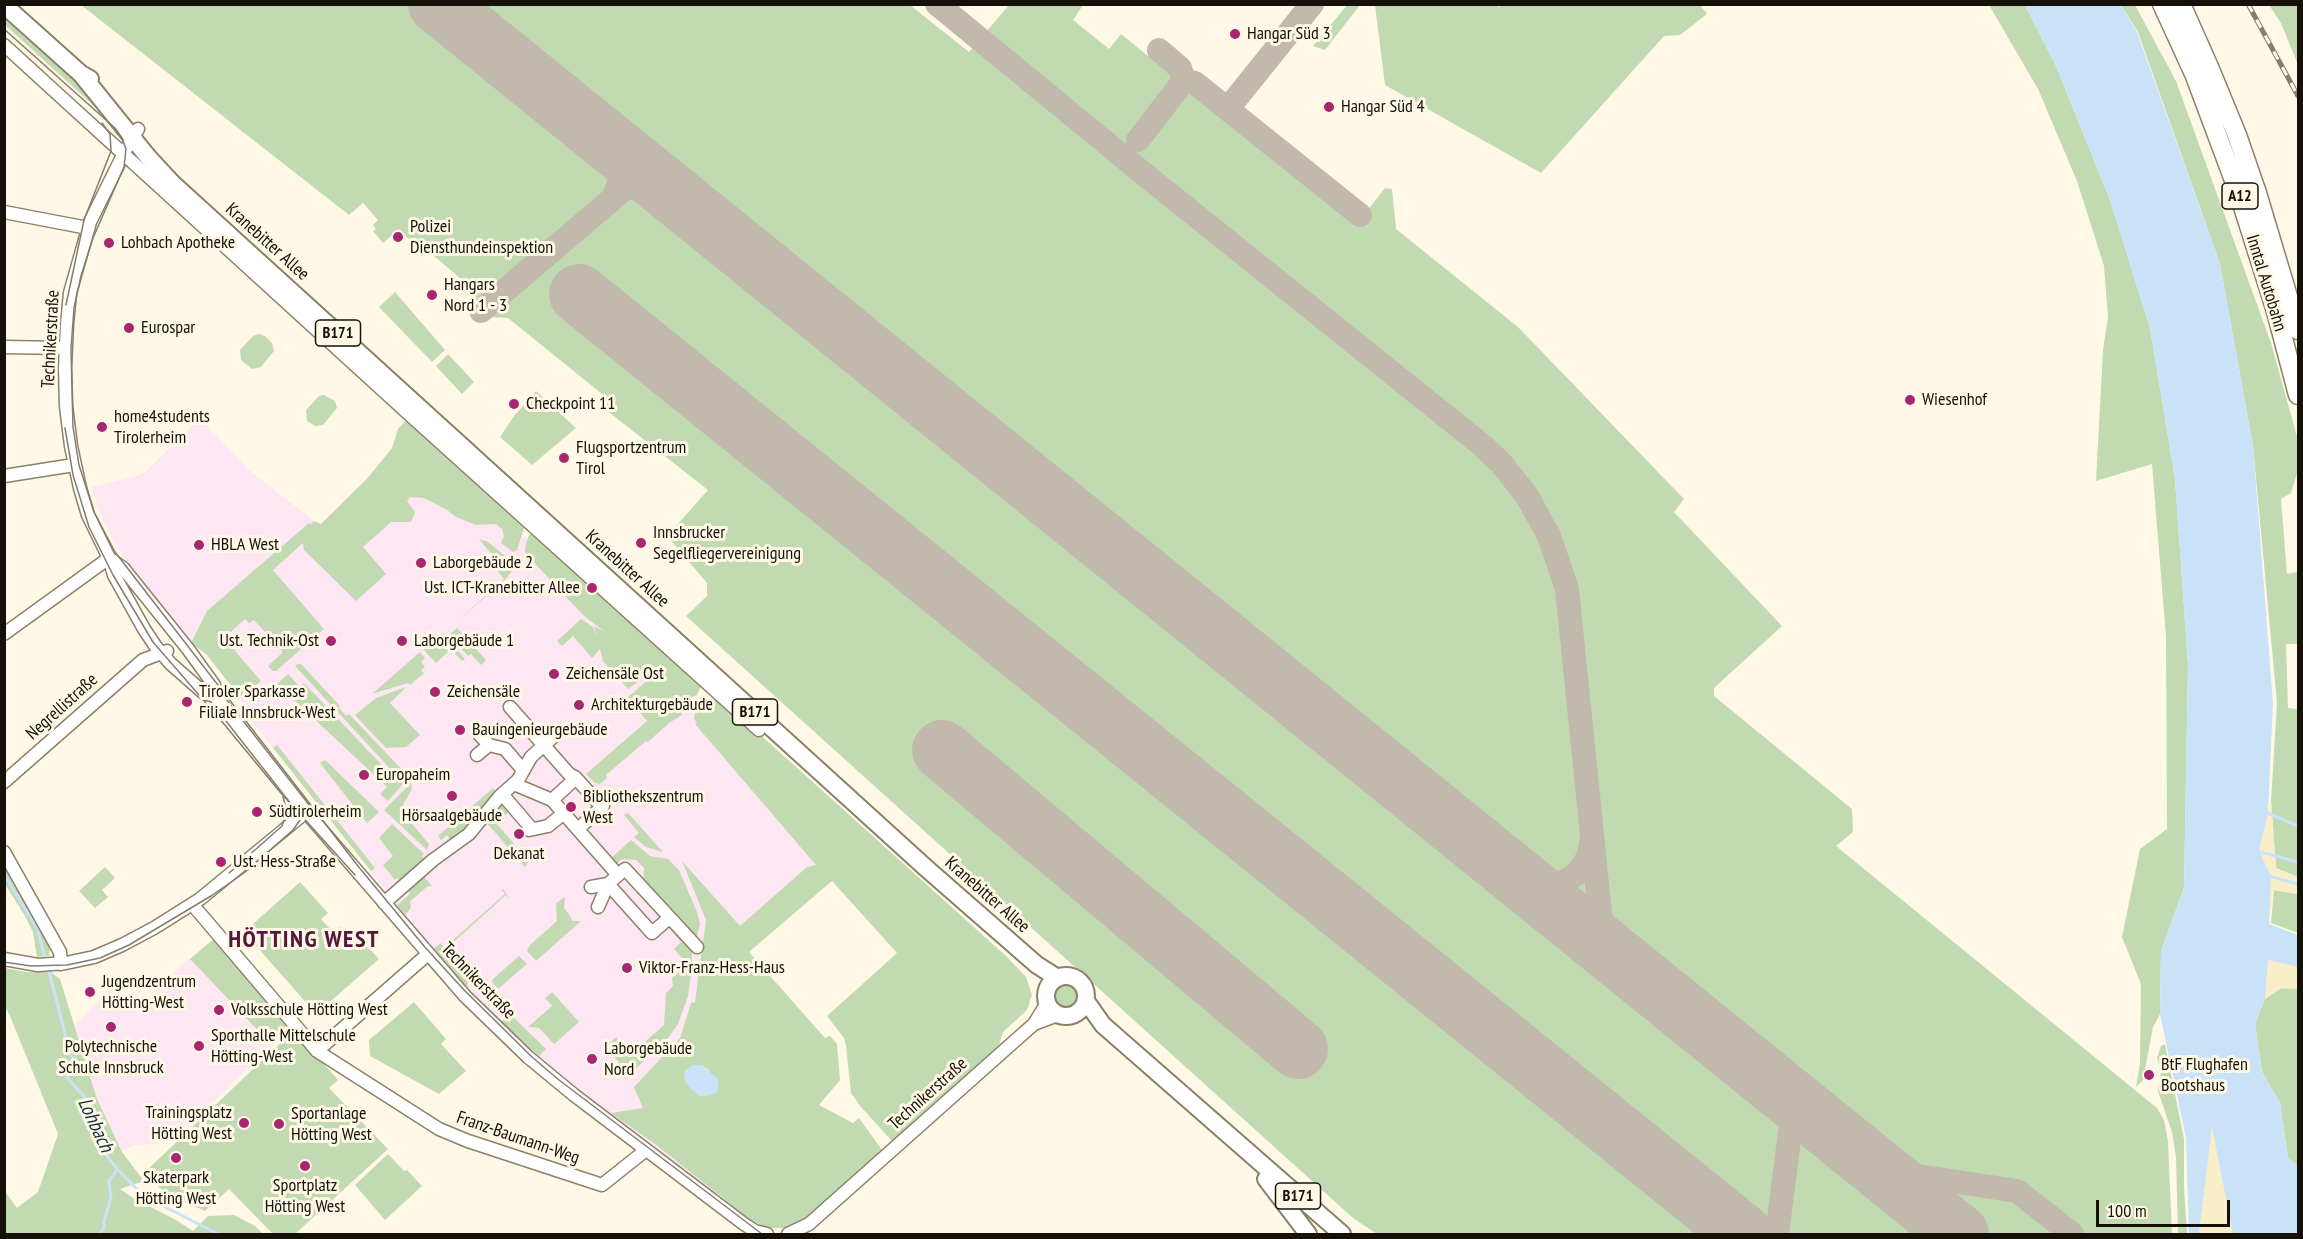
<!DOCTYPE html>
<html>
<head>
<meta charset="utf-8">
<style>
  body { margin:0 }
  #map { position:relative; width:2303px; height:1239px; overflow:hidden; background:#fff8e7; font-family:"PT Sans Narrow",sans-serif }
  canvas { display:block }
  .frame { position:absolute; inset:0; border:6px solid #161108; pointer-events:none }
  .scale { position:absolute; left:2096px; top:1200px; width:134px; height:27px; box-sizing:border-box; border:3px solid #161108; border-top:0; padding-left:8px; font-size:18px; line-height:21px; white-space:nowrap; color:#161108; -webkit-text-stroke:4px #fff8e7; paint-order:stroke }
</style>
</head>
<body>
<div id="map">
<canvas width="2303" height="1239"></canvas>
<div class="frame"></div>
<div class="scale">100 m</div>
</div>
<script>
const context = document.querySelector('canvas').getContext('2d');
context.lineJoin = 'round';
function paint(path, color) {
  context.fillStyle = color;
  context.fill(path, 'evenodd');
}
function shape(rows) {
  const path = new Path2D();
  for (const r of rows) {
    if (r.length === 3) {
      path.moveTo(r[0] + r[2], r[1]);
      path.arc(r[0], r[1], r[2], 0, 2 * Math.PI);
      continue;
    }
    path.moveTo(r[0], r[1]);
    for (let i = 2; i < r.length; i += 2) path.lineTo(r[i], r[i + 1]);
  }
  return path;
}
function stroke(path, color, width, dash) {
  context.strokeStyle = color;
  context.lineWidth = width;
  context.lineCap = dash ? 'butt' : 'round';
  context.setLineDash(dash || []);
  context.stroke(path);
}
function drawText(font, color, halo, rows, align = 'center') {
  context.font = font + ' "PT Sans Narrow",sans-serif';
  context.lineWidth = 6;
  context.setLineDash([]);
  context.textBaseline = 'middle';
  context.strokeStyle = halo;
  context.fillStyle = color;
  for (const [text, x, y, turn = 0] of rows) {
    context.save();
    context.translate(x, y);
    context.rotate((+turn || 0) * Math.PI / 180);
    context.textAlign = isNaN(turn) ? turn : align;
    if (halo) context.strokeText(text, 0, 0);
    context.fillText(text, 0, 0);
    context.restore();
  }
}
paint(shape([
  [200,418,249,470,319,525,378,467,525,538,698,706,834,867,740,942,718,1196,580,1092,533,1051,475,994,416,929,247,715,240,697,206,654,191,643,128,564,105,526,91,487,135,477,145,472],
  [189,958,272,1045,176,1137,155,1144,134,1145,122,1152,97,1099,75,1025,113,987,138,1013,156,997,152,993]
]), '#fee7f2');
paint(shape([
  [1348,4,1360,5,1325,50,1313,46],
  [1494,4,1499,7,1502,4,1699,4,1707,14,1680,35,1664,36,1541,173,1385,85,1375,5],
  [81,5,910,5,969,52,1009,5,1083,5,1073,20,1109,49,1121,34,1356,225,1385,188,1392,189,1396,229,1518,327,1684,499,1674,512,1782,626,1714,688,1714,696,1852,809,1853,832,1836,846,2157,1108,2164,1120,2168,1141,2172,1234,1377,1234,1353,1218,686,616,707,596,707,583,667,536,708,490,601,406,607,398,508,318,489,317,481,311,473,304,468,285,427,250,418,249,399,229,383,243,373,231,376,229,373,225,378,220,363,203,349,215],
  [1989,5,2025,5,2056,66,2110,200,2150,328,2175,479,2188,664,2184,888,2161,951,2160,1014,2153,1027,2143,1080,2136,1087,2140,1063,2141,984,2122,937,2140,849,2167,829,2166,637,2152,464,2096,481,2103,350,2108,317,2104,266,2077,181,2038,89],
  [2121,5,2135,5,2176,81,2271,343,2298,440,2298,470,2291,493,2281,499,2287,574,2298,572,2298,644,2286,644,2288,708,2298,709,2298,877,2276,868,2271,801,2277,703,2253,446,2220,264,2138,32],
  [2269,5,2298,5,2298,65,2281,23],
  [4,12,89,94,103,114,5,25],
  [395,292,445,350,432,362,379,307],
  [259,334,265,336,272,343,274,351,261,367,252,369,241,360,240,350,253,336],
  [448,354,474,382,462,394,436,366],
  [536,391,576,428,532,465,500,437,514,416],
  [324,395,335,401,337,408,323,425,315,426,307,421,306,410,319,396],
  [408,418,525,525,517,550,513,552,501,543,504,536,502,529,496,524,476,525,456,517,447,510,424,498,410,497,407,501,415,512,411,522,391,522,363,547,386,574,356,601,304,550,303,543,273,570,324,629,276,671,273,671,268,666,283,652,254,620,249,623,245,619,224,638,261,681,240,697,206,654,191,643,207,611,309,523,311,524,314,521,321,524,366,480,392,448,398,429],
  [533,533,702,684,697,695,690,698,679,697,677,699,682,715,669,723,648,742,646,741,606,775,607,778,600,784,595,783,586,774,647,721,627,698,649,679,653,671,628,689,603,661,600,649,592,658,573,636,562,646,557,641,581,619,593,627,597,638,594,626,605,632,583,615,529,557,525,552,526,543,529,535],
  [479,539,488,542,516,565,506,579,454,624,504,579,495,568,499,563],
  [457,628,486,660,481,665,471,654,468,656,449,635],
  [443,633,465,659,462,661,451,649,436,663,423,649],
  [420,652,425,658,421,662,425,667,421,670,424,673,410,685,408,683,372,694],
  [298,664,301,664,340,706,339,708,346,716,349,714,409,777,388,801,380,794,387,787,277,684,288,674,300,687,304,683,394,778,397,776,295,666],
  [406,687,390,703,420,735,406,747,386,748,355,715,376,698],
  [716,699,725,703,1007,957,1026,977,1032,995,1027,1010,1003,1032,999,1046,892,1141,861,1107,851,1093,846,1046,844,1038,827,1016,897,953,832,881,749,952,825,1038,830,1036,837,1044,840,1080,819,1105,853,1123,859,1118,882,1150,807,1217,786,1228,770,1228,752,1221,655,1144,611,1113,643,1108,634,1087,680,1038,691,1003,695,1002,706,920,682,861,740,926,807,867,816,865,695,724,697,723,694,719,696,710,705,702],
  [692,1065,701,1065,709,1070,700,1096,690,1088,684,1078],
  [277,745,375,868,371,871,273,748],
  [325,760,379,812,367,823,320,763],
  [411,783,412,789,403,805,402,812,429,844,427,850,384,810],
  [493,788,499,795,465,832,452,842,447,835,441,840,438,836],
  [504,801,512,809,496,823,529,861,525,867,486,822],
  [628,813,663,852,646,847,634,837,639,833,624,815],
  [392,824,424,854,422,856,426,861,401,882,397,878,395,880,383,865,393,856,379,838],
  [631,840,650,856,668,859,679,870,697,912,700,924,697,936,695,938,675,919,675,914,667,906,662,905,643,883,644,868,636,860,622,859,614,866,609,860],
  [4,861,46,937,50,947,49,956,37,957,33,932,25,916,5,884],
  [105,867,115,878,102,890,108,897,95,908,79,891],
  [422,875,432,886,428,886,410,901,411,908,405,915,397,905,410,894,407,889],
  [300,882,328,913,321,919,334,933,341,927,347,934,350,932,363,948,366,945,379,959,316,1014,244,932],
  [501,889,503,889,511,900,506,895,448,947,470,973,467,988,433,949,441,943,444,948,505,894],
  [2274,890,2298,894,2298,933,2271,923],
  [565,897,564,908,571,917,572,921,581,921,536,961,527,951,529,946,557,921,556,903],
  [671,924,687,943,692,953,691,974,688,996,678,1024,668,1038,625,1079,614,1067,619,1062,605,1047,616,1037,631,1054,664,1025,666,993,673,986,672,978,687,964,674,949,681,942,668,927],
  [216,937,292,1021,269,1042,190,959],
  [519,956,527,964,498,989,492,982,493,979],
  [5,968,26,972,51,972,60,979,97,1099,122,1152,144,1181,120,1189,133,1198,176,1220,193,1231,208,1216,234,1215,255,1226,263,1234,5,1234,4,1190,17,1208,38,1192,58,1134,10,1016,5,1007],
  [1066,996,15],
  [2281,988,2298,989,2298,1166,2288,1158,2280,1103,2262,1072,2255,1024,2265,999],
  [552,992,579,1022,554,1044,539,1028,528,1027,552,1006,545,998],
  [414,1002,446,1039,441,1044,466,1071,439,1094,370,1056,369,1040],
  [510,1014,546,1049,539,1056,501,1022],
  [294,1030,338,1080,329,1088,388,1149,295,1234,273,1234,229,1189,205,1211,168,1194,146,1177,143,1174],
  [2165,1044,2184,1139,2184,1187,2187,1234,2178,1234,2176,1157,2172,1132,2158,1091,2161,1071,2157,1058,2161,1046],
  [1009,1054,829,1216,807,1234,803,1234],
  [388,1154,404,1171,407,1170,422,1186,385,1220,355,1185]
]), '#c2dab1');
paint(shape([
  [2271,801,2276,868,2298,877,2298,894,2274,890,2269,924,2271,876,2259,851],
  [2268,960,2298,967,2298,989,2281,988,2265,999],
  [2212,1125,2232,1224,2233,1234,2199,1234]
]), '#f8efc9');
paint(shape([
  [2025,5,2121,5,2137,32,2220,264,2253,446,2273,703,2268,813,2259,851,2271,876,2269,924,2298,935,2298,967,2268,960,2265,999,2255,1024,2262,1072,2280,1103,2288,1158,2298,1166,2298,1234,2233,1234,2212,1127,2199,1234,2189,1234,2186,1138,2160,1014,2161,951,2184,888,2188,664,2175,479,2150,328,2110,200,2056,66],
  [692,1065,701,1065,718,1079,718,1092,707,1096,700,1096,690,1088,684,1078,685,1071]
]), '#c9e2f8');
stroke(shape([
  [2265,812,2298,826],
  [2257,851,2298,862],
  [4,874,37,928,46,961],
  [2268,876,2298,884],
  [48,968,65,1033,65,1048,75,1061,67,1078,84,1096,104,1152,118,1170,144,1196,218,1234],
  [100,1234,104,1227,104,1222,111,1197,109,1181,117,1170]
]), '#c9e2f8', 3);
stroke(shape([
  [937,4,1144,174,1483,446,1501,463,1527,496,1549,536,1567,589,1602,933,1607,947,1622,963],
  [1182,83,1188,81,1195,83,1360,215],
  [1234,101,1312,4],
  [599,134,615,153,619,163,620,178,615,195],
  [1138,140,1182,83,1183,78,1180,68,1159,50],
  [481,311,624,189,648,184,671,193],
  [1513,874,1538,885,1562,883,1575,875,1583,866,1589,855,1591,842],
  [1872,1165,1892,1172,2017,1191,2072,1234],
  [1777,1234,1794,1101]
]), '#c1baac', 24);
stroke(shape([
  [438,4,1959,1234],
  [579,294,1743,1234],
  [942,750,1298,1049]
]), '#c1baac', 60);
const minor = shape([
  [4,45,411,416,759,730],
  [138,129,126,149,90,222,70,293,67,324,65,368,66,406,71,446,80,488,88,515,109,558,114,575,144,629,156,647,171,664,204,693,215,696],
  [4,212,88,228],
  [4,347,65,348],
  [4,476,74,465],
  [109,558,123,568,188,649,214,685,215,696,306,812,465,996,528,1057,574,1095,744,1224,755,1231,767,1234],
  [4,634,109,558],
  [510,707,569,774,575,777,602,807],
  [479,734,489,745,505,749,523,770],
  [477,755,489,745],
  [4,782,143,660,167,651],
  [514,784,552,800,618,875],
  [502,794,531,828],
  [552,800,576,778],
  [578,829,603,806],
  [529,830,548,826,564,813],
  [4,852,60,952,61,964],
  [591,887,608,884],
  [384,903,433,860,469,834,500,796,518,780,531,757,553,737],
  [192,904,317,1051,439,1129,468,1141,602,1185,646,1150],
  [598,907,608,884],
  [669,918,652,933,608,884,625,869,697,947],
  [4,959,38,965,66,963,94,957,122,945,154,928,200,899,306,812],
  [1034,1024,1047,1003],
  [317,1051,428,954],
  [788,1234,809,1224,1026,1031,1034,1024,1058,1015]
]);
const major = shape([
  [4,5,81,74,90,79],
  [81,74,148,157,173,184,926,868,1037,965,1056,977],
  [1066,996,20],
  [1086,1001,1103,1025,1342,1234],
  [1266,1179,1308,1234]
]);
const highway = shape([
  [2162,4,2195,76,2238,191,2275,308,2298,395],
  [2181,4,2209,67,2237,135,2257,193,2298,330]
]);
stroke(minor, '#8c8168', 15);
stroke(major, '#8c8168', 20);
stroke(highway, '#8c8168', 21);
stroke(minor, '#fff', 12);
stroke(major, '#fff', 16);
stroke(highway, '#fff', 18);
stroke(shape([
  [4,29,115,128,122,138,126,149,124,167,93,238,81,276,74,308,71,349,73,427,79,465,94,512,115,552,358,866,424,946,464,990,532,1057,559,1080,762,1234],
  [66,305,84,220,111,151,110,134,102,123],
  [65,428,73,475,89,527,113,575,153,642,219,718,280,792,355,875],
  [229,873,282,826,287,811,283,797],
  [4,962,31,966,67,965,100,958,129,945,211,896,244,873,293,830,300,820,303,808]
]), '#837d70', 1.5);
const rail = shape([
  [2248,4,2298,96]
]);
stroke(rail, '#837d70', 5);
stroke(rail, '#fff8e7', 3, [9]);
for (const [x, y, r, color] of [
  [1235,34,6,"#a82570"],
  [1329,107,6,"#a82570"],
  [398,237,6,"#a82570"],
  [109,243,6,"#a82570"],
  [432,295,6,"#a82570"],
  [129,328,6,"#a82570"],
  [1910,400,6,"#a82570"],
  [514,404,6,"#a82570"],
  [102,427,6,"#a82570"],
  [564,458,6,"#a82570"],
  [641,543,6,"#a82570"],
  [199,545,6,"#a82570"],
  [421,563,6,"#a82570"],
  [592,588,6,"#a82570"],
  [331,641,6,"#a82570"],
  [402,641,6,"#a82570"],
  [554,674,6,"#a82570"],
  [435,692,6,"#a82570"],
  [187,702,6,"#a82570"],
  [579,705,6,"#a82570"],
  [460,730,6,"#a82570"],
  [364,775,6,"#a82570"],
  [452,796,6,"#a82570"],
  [571,807,6,"#a82570"],
  [257,812,6,"#a82570"],
  [519,834,6,"#a82570"],
  [221,862,6,"#a82570"],
  [627,968,6,"#a82570"],
  [90,992,6,"#a82570"],
  [219,1010,6,"#a82570"],
  [111,1027,6,"#a82570"],
  [199,1046,6,"#a82570"],
  [592,1059,6,"#a82570"],
  [2149,1075,6,"#a82570"],
  [244,1123,6,"#a82570"],
  [279,1124,6,"#a82570"],
  [176,1158,6,"#a82570"],
  [305,1166,6,"#a82570"]
]) {
  const dot = new Path2D();
  dot.arc(x, y, r, 0, 2 * Math.PI);
  context.fillStyle = color;
  context.fill(dot);
  stroke(dot, '#fff8e7', 2);
}
for (const [x, y, w] of [
  [2240,196,36],
  [338,333,45],
  [755,712,45],
  [1298,1196,45]
]) {
  const box = new Path2D();
  box.roundRect(x - w / 2, y - 13, w, 26, 4.5);
  context.fillStyle = '#fff8e7';
  context.fill(box);
  stroke(box, '#161108', 1.5);
}
drawText('bold 16px', '#161108', null, [
  ["A12",2240,196],
  ["B171",338,333],
  ["B171",755,712],
  ["B171",1298,1196]
]);
drawText('18px', '#161108', '#fff8e7', [
  ["Hangar Süd 3",1247,34],
  ["Hangar Süd 4",1341,107],
  ["Polizei",410,227],
  ["Diensthundeinspektion",410,248],
  ["Lohbach Apotheke",121,243],
  ["Hangars",444,285],
  ["Nord 1 - 3",444,306],
  ["Eurospar",141,328],
  ["Wiesenhof",1922,400],
  ["Checkpoint 11",526,404],
  ["home4students",114,417],
  ["Tirolerheim",114,438],
  ["Flugsportzentrum",576,448],
  ["Tirol",576,469],
  ["Innsbrucker",653,533],
  ["Segelfliegervereinigung",653,554],
  ["HBLA West",211,545],
  ["Laborgebäude 2",433,563],
  ["Ust. ICT-Kranebitter Allee",580,588,"right"],
  ["Ust. Technik-Ost",319,641,"right"],
  ["Laborgebäude 1",414,641],
  ["Zeichensäle Ost",566,674],
  ["Tiroler Sparkasse",199,692],
  ["Filiale Innsbruck-West",199,713],
  ["Zeichensäle",447,692],
  ["Architekturgebäude",591,705],
  ["Bauingenieurgebäude",472,730],
  ["Europaheim",376,775],
  ["Bibliothekszentrum",583,797],
  ["West",583,818],
  ["Südtirolerheim",269,812],
  ["Hörsaalgebäude",452,816,"center"],
  ["Dekanat",519,854,"center"],
  ["Ust. Hess-Straße",233,862],
  ["Viktor-Franz-Hess-Haus",639,968],
  ["Jugendzentrum",102,982],
  ["Hötting-West",102,1003],
  ["Volksschule Hötting West",231,1010],
  ["Sporthalle Mittelschule",211,1036],
  ["Hötting-West",211,1057],
  ["Polytechnische",111,1047,"center"],
  ["Schule Innsbruck",111,1068,"center"],
  ["Laborgebäude",604,1049],
  ["Nord",604,1070],
  ["BtF Flughafen",2161,1065],
  ["Bootshaus",2161,1086],
  ["Trainingsplatz",232,1113,"right"],
  ["Hötting West",232,1134,"right"],
  ["Sportanlage",291,1114],
  ["Hötting West",291,1135],
  ["Skaterpark",176,1178,"center"],
  ["Hötting West",176,1199,"center"],
  ["Sportplatz",305,1186,"center"],
  ["Hötting West",305,1207,"center"]
], 'left');
drawText('18px', '#161108', '#fff8e7', [
  ["Kranebitter Allee",267,242,42],
  ["Inntal Autobahn",2266,283,73],
  ["Technikerstraße",51,339,-87],
  ["Kranebitter Allee",627,569,42],
  ["Negrellistraße",62,707,-42],
  ["Kranebitter Allee",987,895,41],
  ["Technikerstraße",478,981,46],
  ["Technikerstraße",928,1094,-42],
  ["Franz-Baumann-Weg",518,1138,19]
]);
drawText('italic 20px', '#153147', '#fff8e7', [
  ["Lohbach",95,1125,65]
]);
context.letterSpacing = '1.5px';
drawText('bold 24px', '#551638', '#fff8e7', [
  ["HÖTTING WEST",304,940]
]);
context.letterSpacing = '0px';
</script>
</body>
</html>
